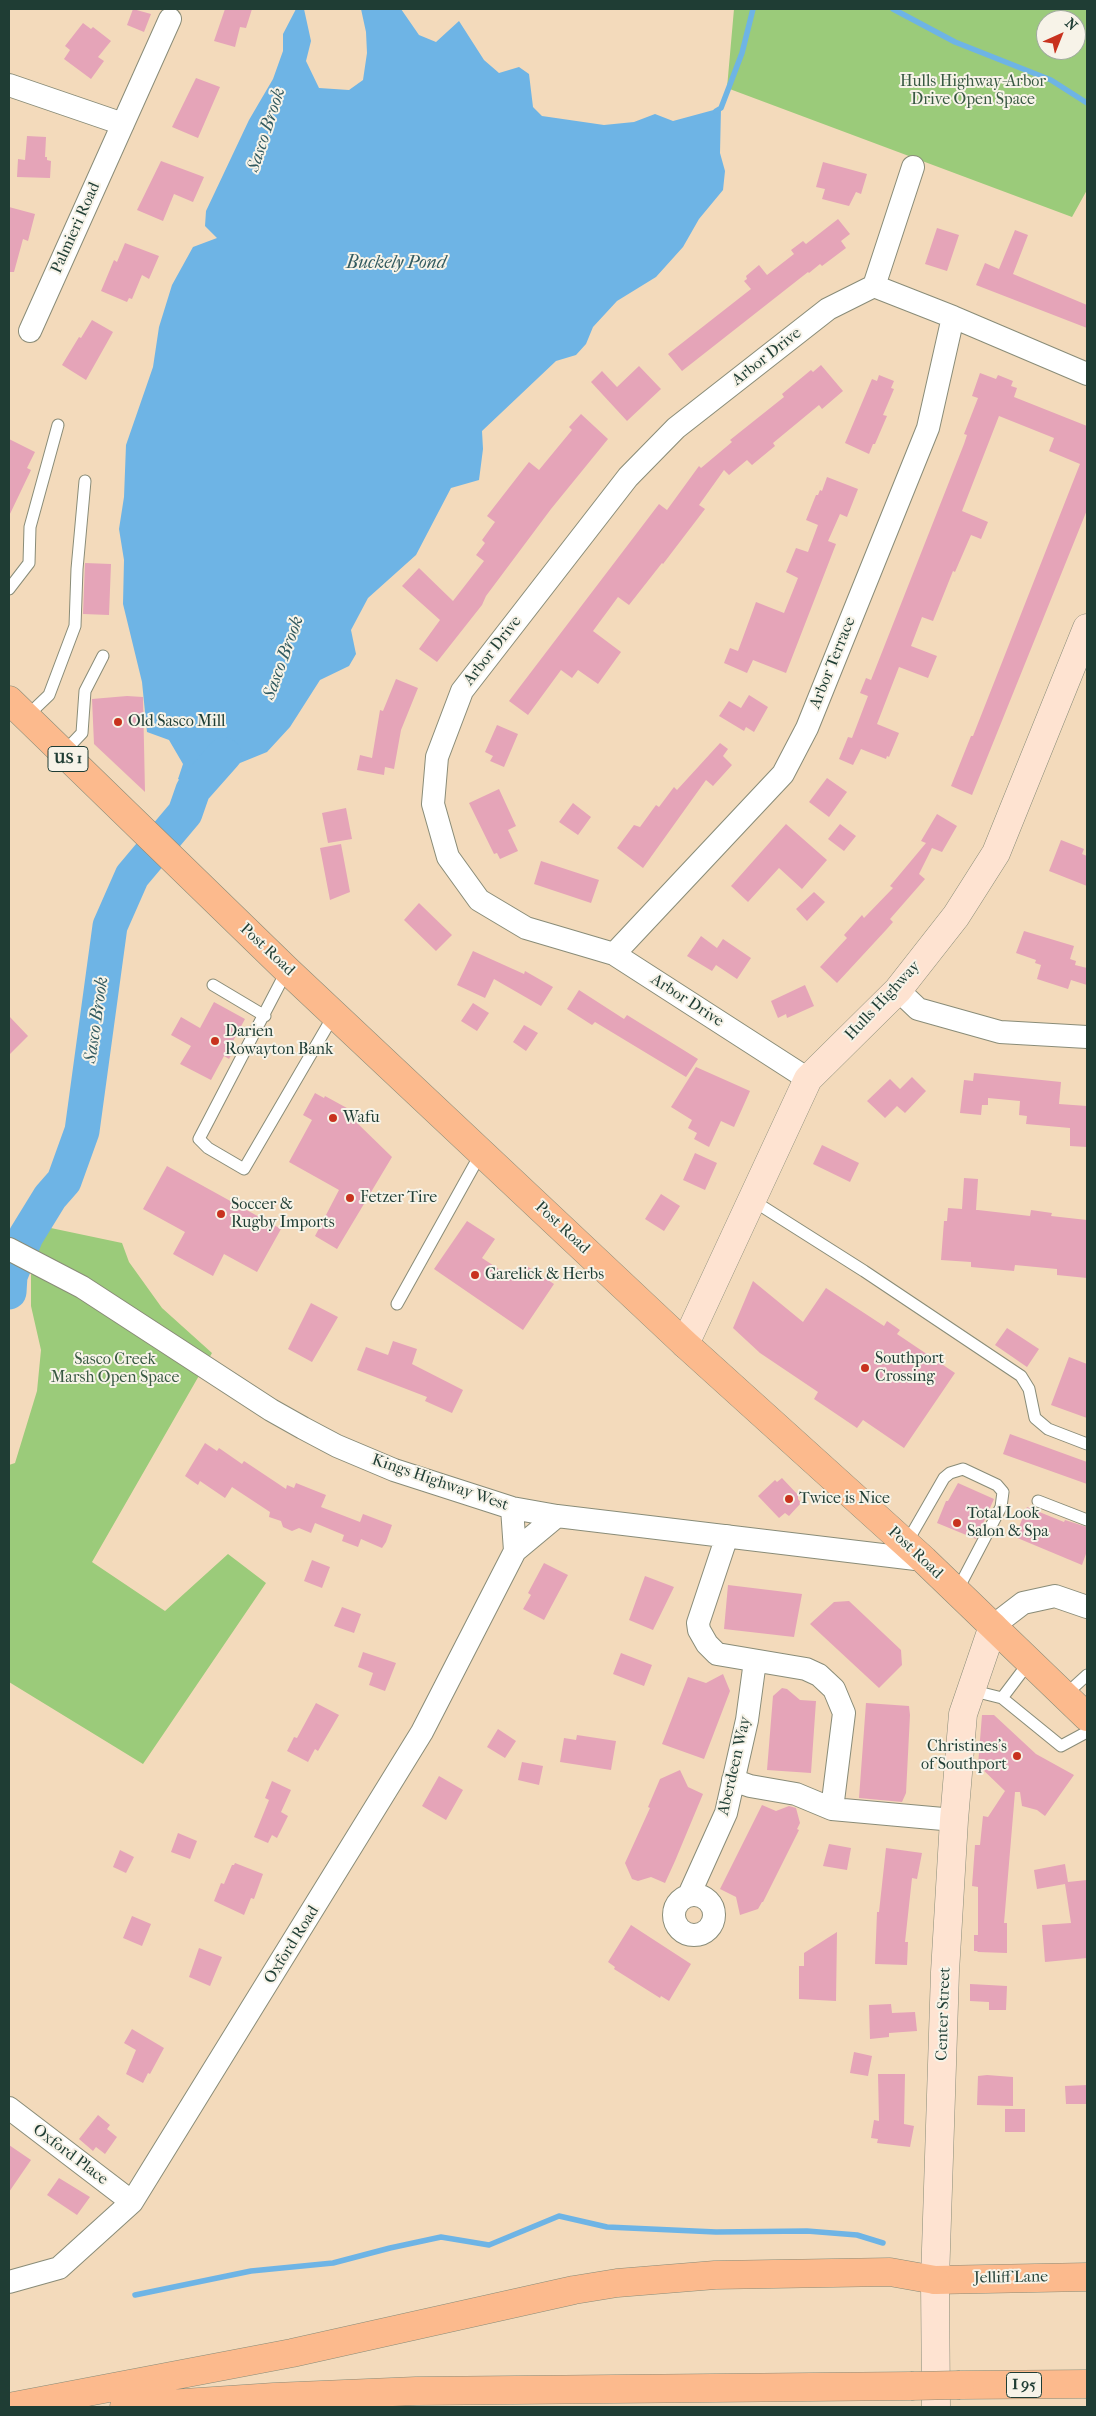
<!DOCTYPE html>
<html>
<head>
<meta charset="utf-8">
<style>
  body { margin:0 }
  #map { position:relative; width:1096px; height:2416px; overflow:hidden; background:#f3dabb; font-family:"IM FELL French Canon",serif }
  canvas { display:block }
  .frame { position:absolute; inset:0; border:10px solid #1f3d34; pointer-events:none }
  .north { position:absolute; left:1036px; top:10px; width:50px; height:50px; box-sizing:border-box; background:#f7f3e8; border:1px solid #a1aaa0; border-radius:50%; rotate:44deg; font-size:14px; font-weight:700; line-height:20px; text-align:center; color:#1f3d34 }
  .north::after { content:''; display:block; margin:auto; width:18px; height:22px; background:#c8321e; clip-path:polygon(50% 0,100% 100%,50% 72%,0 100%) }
</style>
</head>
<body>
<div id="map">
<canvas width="1096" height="2416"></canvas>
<div class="frame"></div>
<div class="north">N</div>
</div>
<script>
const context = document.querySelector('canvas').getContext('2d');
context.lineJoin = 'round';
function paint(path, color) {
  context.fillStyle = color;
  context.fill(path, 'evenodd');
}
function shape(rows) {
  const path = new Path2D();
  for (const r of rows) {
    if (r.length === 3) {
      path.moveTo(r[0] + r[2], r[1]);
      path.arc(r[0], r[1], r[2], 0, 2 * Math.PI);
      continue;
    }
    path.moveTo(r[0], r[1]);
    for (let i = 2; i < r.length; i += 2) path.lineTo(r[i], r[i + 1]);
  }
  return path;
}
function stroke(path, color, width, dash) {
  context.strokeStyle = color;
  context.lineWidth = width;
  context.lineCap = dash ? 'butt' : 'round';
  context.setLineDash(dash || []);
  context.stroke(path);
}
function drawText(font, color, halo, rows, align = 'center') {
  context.font = font + ' "IM FELL French Canon",serif';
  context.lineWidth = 4;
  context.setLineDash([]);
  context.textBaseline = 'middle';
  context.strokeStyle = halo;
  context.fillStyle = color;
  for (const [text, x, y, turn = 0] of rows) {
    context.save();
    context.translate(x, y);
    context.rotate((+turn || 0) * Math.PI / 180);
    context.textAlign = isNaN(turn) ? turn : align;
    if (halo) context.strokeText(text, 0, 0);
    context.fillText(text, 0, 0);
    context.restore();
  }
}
paint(shape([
  [734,9,1087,9,1087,190,1072,217,727,88],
  [1046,20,1076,20,1076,50,1046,50],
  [46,1227,122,1243,129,1262,162,1308,212,1353,92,1562,165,1611,228,1554,266,1583,143,1764,9,1682,9,1465,15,1463,37,1391,41,1350,31,1306,31,1275]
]), '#9bcb7a');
paint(shape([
  [296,9,304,9,311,41,306,61,319,88,349,90,363,80,367,53,366,32,361,9,401,9,419,35,436,42,459,21,484,60,499,73,519,67,529,74,533,107,542,116,604,125,634,122,655,114,673,121,721,108,720,153,725,171,723,190,699,219,683,247,656,277,617,301,593,327,586,344,576,355,556,361,482,431,483,449,479,480,451,488,416,555,368,598,351,630,356,654,349,666,320,680,290,727,267,752,240,763,204,789,193,790,178,779,183,764,169,740,147,732,142,682,123,604,124,560,119,529,124,497,126,445,153,367,159,327,172,285,193,247,217,238,205,226,206,211,249,120,273,79,283,51,283,34]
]), '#6eb4e5');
stroke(shape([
  [893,9,955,42,1051,80,1087,103],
  [716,111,721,108,742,53,753,9],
  [135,2295,251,2271,333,2263,390,2248,441,2237,489,2245,559,2216,607,2227,716,2232,807,2231,857,2235,883,2243]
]), '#6eb4e5', 5.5);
stroke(shape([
  [9,1292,10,1276,26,1236,50,1197,64,1181,82,1131,110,926,132,876,185,813,193,790,224,755]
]), '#6eb4e5', 35);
paint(shape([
  [133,9,151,14,144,32,127,25],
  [225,9,252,9,246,28,240,27,235,47,214,41],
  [83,23,91,29,93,27,111,41,98,57,104,61,91,79,64,59,70,50,65,46],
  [196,78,220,87,198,138,172,127],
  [27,136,46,137,45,157,47,157,47,160,51,161,50,178,17,177,18,159,25,160],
  [161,161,204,177,193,202,174,194,163,221,137,210],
  [823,162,867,174,861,194,856,192,849,206,822,199,825,189,816,187],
  [9,207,35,214,28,241,23,239,14,272,9,272],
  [838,219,850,234,841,241,846,248,822,266,820,264,809,273,808,272,682,371,668,354,751,289,744,281,747,279,746,276,759,265,767,275,794,254,791,250,803,241,806,244],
  [937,228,959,235,947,271,925,264],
  [1015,230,1028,235,1013,274,1087,305,1087,328,976,285,985,263,999,269],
  [125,243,159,256,149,279,142,275,132,299,129,298,127,302,101,291,114,260,117,262],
  [92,320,113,332,86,380,62,365,79,337,81,338],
  [821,365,843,391,822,409,819,405,773,443,775,446,752,465,747,460,729,475,724,470,699,505,705,509,663,564,662,563,629,605,618,597,593,631,621,652,598,684,578,670,572,678,561,670,528,715,509,701,659,504,667,510,699,466,701,468,732,442,730,440,784,397,782,394,788,389,811,370,813,372],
  [639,366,661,389,627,421,591,382,602,371,617,387],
  [980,373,996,379,998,375,1013,381,1011,386,1017,388,1014,397,1087,426,1087,510,972,795,951,786,971,736,973,736,1080,464,1049,451,1054,438,999,416,962,511,988,522,981,539,971,535,955,572,953,571,933,621,922,617,911,646,937,656,928,678,899,667,877,724,899,733,889,757,887,756,886,759,861,749,853,765,839,759,848,737,852,738,868,696,860,693,866,678,871,680,964,444,967,435,964,434,978,398,972,396],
  [879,375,894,381,891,388,894,389,883,415,887,416,875,444,873,444,869,454,845,443,872,379,877,381],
  [581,414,608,439,551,509,486,596,482,605,437,662,419,649,440,620,402,586,419,568,453,601,484,561,476,555,485,543,482,540,495,522,487,516,529,462,539,470,572,430,569,427],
  [9,439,35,452,27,468,31,470,9,516],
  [827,477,858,489,847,517,840,514,828,541,836,544,786,673,753,660,747,673,724,663,730,648,738,651,756,602,784,613,798,578,786,572,796,548,808,552,818,525,806,520,816,495,818,495,820,490,822,491],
  [85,563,111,564,109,615,83,614],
  [396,679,418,688,401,730,394,769,385,767,384,775,357,770,360,755,372,758,380,710,383,711],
  [749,695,768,707,754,732,746,727,744,731,719,716,729,701,741,708],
  [127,696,143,697,145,792,94,744,92,699],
  [497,725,518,734,504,767,490,761,493,756,485,752],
  [720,743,728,749,723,756,732,765,713,786,706,780,643,868,617,848,634,825,640,827,656,805,659,807,674,787,677,790],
  [827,778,847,792,829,817,809,802],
  [499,789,516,826,508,830,518,851,500,859,497,853,494,854,469,803],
  [573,803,591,817,578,835,559,822],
  [346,808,352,839,328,843,322,813],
  [937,814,957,826,942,852,932,848,919,874,925,879,890,919,893,922,886,930,837,983,820,967,847,938,844,935,862,915,864,918,893,888,890,886,926,843,921,841],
  [786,824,827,860,802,889,779,868,748,902,731,886],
  [840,824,856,836,844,851,828,839],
  [1061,840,1084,849,1082,854,1087,856,1087,886,1049,871],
  [341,844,350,892,330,900,320,848],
  [541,861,599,880,591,903,534,884],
  [814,892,825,902,807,921,796,909],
  [419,903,452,935,436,951,404,920],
  [1024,931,1074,946,1070,959,1076,961,1075,965,1087,968,1087,985,1071,980,1068,989,1037,979,1041,965,1035,963,1036,960,1016,953],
  [701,936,717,948,723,939,751,958,737,979,716,965,712,971,687,956],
  [473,951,524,974,525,971,553,987,541,1006,494,979,485,998,457,985],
  [805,985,814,1006,787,1018,786,1014,778,1018,771,1001],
  [579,990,624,1019,627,1015,698,1059,686,1077,595,1022,592,1025,567,1009],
  [214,1002,245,1019,232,1043,236,1046,229,1059,224,1056,211,1080,180,1064,191,1046,171,1035,181,1017,200,1028],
  [473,1003,489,1013,477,1031,461,1021],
  [9,1016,28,1036,9,1055],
  [524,1025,538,1033,526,1051,513,1042],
  [696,1067,750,1091,734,1127,721,1121,709,1147,694,1139,697,1133,688,1128,692,1120,671,1107],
  [974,1073,1061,1082,1059,1104,1087,1106,1087,1147,1070,1146,1070,1128,1026,1124,1027,1116,1019,1115,1020,1101,988,1098,988,1105,982,1105,981,1115,960,1113,964,1080,973,1081],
  [912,1077,926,1091,905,1113,897,1106,885,1118,867,1101,890,1079,900,1089],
  [315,1093,324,1098,325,1096,356,1113,353,1119,392,1157,337,1249,315,1236,339,1190,289,1162,312,1120,303,1115],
  [822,1145,859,1163,850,1182,813,1164],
  [695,1153,717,1163,705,1190,683,1180],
  [167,1166,281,1229,257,1272,224,1254,213,1276,173,1254,185,1232,143,1209],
  [964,1178,978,1179,976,1210,978,1210,1030,1216,1031,1210,1052,1213,1051,1216,1087,1220,1087,1278,1057,1275,1057,1269,1015,1265,1014,1271,971,1267,971,1262,941,1260,944,1221,947,1221,948,1208,962,1209],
  [661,1194,680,1206,664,1231,645,1219],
  [467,1221,495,1239,482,1258,517,1281,527,1266,554,1284,523,1330,434,1269],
  [753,1281,803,1322,826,1288,884,1326,887,1321,900,1330,897,1334,955,1373,904,1448,863,1420,857,1428,814,1399,818,1392,760,1353,733,1328],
  [311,1303,338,1317,312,1362,288,1349],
  [1007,1328,1039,1349,1027,1367,995,1345],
  [393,1341,417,1349,412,1364,463,1390,452,1413,425,1401,427,1397,357,1370,366,1347,388,1355],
  [1069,1357,1087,1364,1087,1418,1051,1405],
  [1010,1434,1087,1462,1087,1484,1003,1454],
  [205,1443,217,1451,219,1448,242,1464,244,1461,286,1489,287,1485,294,1488,296,1483,326,1495,321,1507,360,1522,363,1514,392,1525,386,1542,382,1548,361,1539,358,1547,342,1541,344,1535,315,1523,311,1533,299,1528,292,1531,283,1527,281,1521,269,1517,270,1512,232,1487,225,1498,200,1481,198,1485,185,1476],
  [782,1478,798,1495,798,1499,801,1503,789,1516,785,1513,779,1518,758,1496,775,1480,777,1482],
  [958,1483,994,1499,976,1539,937,1523,946,1501,948,1501],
  [1027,1507,1064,1522,1065,1520,1087,1527,1087,1551,1082,1565,1015,1537],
  [312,1560,330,1567,322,1588,304,1581],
  [544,1563,568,1575,544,1620,523,1609,531,1595,528,1593],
  [645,1576,674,1587,653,1630,629,1620],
  [728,1585,802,1594,794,1637,724,1629],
  [849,1601,901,1650,902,1665,879,1688,810,1624,834,1602],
  [342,1607,361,1614,354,1633,334,1626],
  [363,1652,396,1663,385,1691,369,1685,373,1673,358,1667],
  [621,1653,652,1665,644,1686,613,1674],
  [723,1674,730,1691,704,1759,662,1744,688,1677,706,1683],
  [782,1688,787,1689,800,1700,816,1701,811,1773,767,1770,773,1696],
  [316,1703,339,1715,318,1751,315,1749,308,1762,287,1751,294,1737,297,1738],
  [866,1703,909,1706,910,1715,906,1793,902,1802,859,1798],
  [982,1715,994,1715,1036,1754,1074,1775,1045,1816,1037,1810,1022,1806,1020,1792,1015,1792,1004,1923,1007,1923,1007,1953,978,1952,977,1951,974,1951,974,1935,978,1935,978,1887,972,1886,975,1845,980,1845,983,1816,988,1817,1005,1791,978,1765],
  [498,1729,516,1741,505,1758,487,1747],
  [577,1735,616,1741,611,1770,560,1762,564,1738,576,1740],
  [522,1762,543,1766,539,1785,518,1780],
  [680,1770,688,1787,703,1794,675,1861,665,1883,651,1877,638,1881,632,1879,625,1863,650,1808,648,1807,660,1779],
  [439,1776,463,1790,446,1820,422,1806],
  [272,1781,291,1790,281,1812,288,1816,277,1838,272,1835,268,1843,254,1837,269,1800,265,1798],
  [762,1805,776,1811,789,1806,796,1808,800,1823,797,1829,799,1830,763,1902,762,1902,758,1909,740,1915,736,1897,720,1889],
  [178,1833,197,1841,190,1859,171,1852],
  [829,1844,851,1848,847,1870,823,1866],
  [886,1848,922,1853,917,1879,912,1878,905,1942,908,1942,907,1965,875,1964,877,1912,879,1912],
  [120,1850,134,1857,126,1873,113,1867],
  [235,1863,263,1874,254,1899,251,1898,244,1915,214,1901,221,1883,224,1884,232,1865,234,1865],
  [1065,1864,1068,1882,1087,1880,1087,1958,1045,1962,1042,1925,1071,1923,1065,1884,1037,1889,1034,1870],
  [132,1916,151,1924,142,1946,123,1938],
  [631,1925,691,1964,669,2001,661,1996,660,1998,614,1969,615,1967,608,1962],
  [837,1932,836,2001,799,1999,799,1966,804,1966,804,1953],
  [199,1948,222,1957,210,1986,189,1977],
  [970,1984,1007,1986,1006,2010,989,2010,989,2002,970,2001],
  [891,2004,892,2013,915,2012,917,2031,889,2033,889,2037,870,2039,869,2005],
  [132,2029,164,2048,150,2074,148,2073,143,2083,126,2074,136,2050,124,2043],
  [854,2052,872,2056,868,2076,850,2073],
  [878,2074,905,2074,904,2124,914,2126,910,2147,877,2143,878,2139,871,2138,874,2120,879,2121],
  [987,2075,1013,2077,1013,2106,977,2105,978,2076],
  [1087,2085,1087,2104,1066,2104,1065,2086],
  [1005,2109,1025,2109,1025,2132,1005,2132],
  [98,2115,110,2125,107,2129,117,2137,105,2154,96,2147,93,2151,79,2139],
  [9,2145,31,2160,9,2192],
  [59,2178,90,2197,77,2215,47,2195]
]), '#e5a4b8');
const lane = shape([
  [9,589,29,563,30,527,58,425],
  [26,717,49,695,75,626,77,569,85,481],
  [63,753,82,733,85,691,103,656],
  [287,970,199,1139,208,1148,244,1169,335,1013],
  [213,985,265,1016],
  [752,1200,864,1271,1021,1376,1029,1389,1035,1418,1048,1429,1087,1444],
  [397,1304,481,1153],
  [1038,1501,1087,1520],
  [906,1544,944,1478,950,1473,963,1469,997,1485,1003,1492,1001,1507,957,1591],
  [970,1690,1002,1698,1061,1746,1087,1732],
  [1065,1695,1087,1675],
  [1002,1698,1030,1661]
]);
const street = shape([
  [9,85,123,124],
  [913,167,874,286,953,317,1087,374],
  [30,331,170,19],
  [614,954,783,774,807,728,928,428,953,317],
  [898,990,918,1009,1000,1032,1087,1037],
  [808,1079,614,954,526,928,479,900,448,857,433,804,437,757,462,691,628,477,676,428,828,309,874,286],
  [9,1249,82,1287,271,1410,303,1428,337,1446,394,1470,512,1508,557,1516,924,1560],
  [727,1536,698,1623,699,1630,707,1644,717,1654,806,1669,819,1675,834,1689,844,1713,832,1809],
  [515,1551,557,1516],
  [993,1626,1023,1603,1055,1596,1087,1607],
  [733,1780,750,1786,796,1794,832,1809,954,1820],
  [689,1895,726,1813,747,1720,755,1661],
  [694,1915,20],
  [9,2108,132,2202],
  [9,2282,59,2268,132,2202,422,1732,515,1551,512,1508]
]);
const secondary = shape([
  [685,1344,808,1079,898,990,956,916,996,853,1087,628],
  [936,2407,935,2280,945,1972,954,1820,963,1714,993,1626]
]);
const primary = shape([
  [9,700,287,970,685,1344,924,1560,1087,1717],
  [935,2280,1087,2277]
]);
const highway = shape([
  [960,2385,1087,2384],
  [9,2407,292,2353,574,2290,617,2283,715,2275,890,2272,935,2280],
  [124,2407,274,2397,416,2391,911,2386]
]);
stroke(lane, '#898c78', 13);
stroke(street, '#898c78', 24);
stroke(secondary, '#898c78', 29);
stroke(primary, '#898c78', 29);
stroke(highway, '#898c78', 29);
stroke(lane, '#fff', 11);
stroke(street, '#fff', 22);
stroke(secondary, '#fee3d1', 28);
stroke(primary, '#fcba8d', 28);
stroke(highway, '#fcba8d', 28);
const highwayBridge = shape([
  [911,2386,960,2385]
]);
stroke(highwayBridge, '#898c78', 29, []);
stroke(highwayBridge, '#fcba8d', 28);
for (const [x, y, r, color] of [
  [118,722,5,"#c8321e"],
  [215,1041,5,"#c8321e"],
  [333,1118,5,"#c8321e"],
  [350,1198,5,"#c8321e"],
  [221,1214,5,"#c8321e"],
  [475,1275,5,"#c8321e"],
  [865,1368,5,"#c8321e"],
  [789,1499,5,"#c8321e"],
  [957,1523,5,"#c8321e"],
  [1017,1756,5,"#c8321e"]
]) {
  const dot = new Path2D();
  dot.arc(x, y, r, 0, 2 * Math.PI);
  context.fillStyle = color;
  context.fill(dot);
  stroke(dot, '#f7f3e8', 2);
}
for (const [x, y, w] of [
  [68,759,40],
  [1024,2385,35]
]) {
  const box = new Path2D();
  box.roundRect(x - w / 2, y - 12.5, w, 25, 4);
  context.fillStyle = '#f7f3e8';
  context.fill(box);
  stroke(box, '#1f3d34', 1);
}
drawText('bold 15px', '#1f3d34', null, [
  ["US 1",68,759],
  ["I 95",1024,2385]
]);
drawText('16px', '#385942', '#f7f3e8', [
  ["Hulls Highway-Arbor",973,82],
  ["Drive Open Space",973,100],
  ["Sasco Creek",115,1360],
  ["Marsh Open Space",115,1378]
]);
drawText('16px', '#1f3d34', '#f7f3e8', [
  ["Palmieri Road",76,228,-66],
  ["Arbor Drive",767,357,-38],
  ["Arbor Drive",493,651,-52],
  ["Arbor Terrace",833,663,-68],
  ["Post Road",267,950,43],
  ["Arbor Drive",687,1001,33],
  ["Hulls Highway",883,1001,-47],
  ["Post Road",562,1228,43],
  ["Kings Highway West",440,1483,19],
  ["Post Road",915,1553,43],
  ["Aberdeen Way",735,1766,-77],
  ["Oxford Road",292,1945,-58],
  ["Center Street",944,2014,-88],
  ["Oxford Place",70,2155,37],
  ["Jelliff Lane",1011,2278,-1]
]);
drawText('16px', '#1f3d34', '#f7f3e8', [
  ["Old Sasco Mill",128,722],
  ["Darien",225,1032],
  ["Rowayton Bank",225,1050],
  ["Wafu",343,1118],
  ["Fetzer Tire",360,1198],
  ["Soccer &",231,1205],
  ["Rugby Imports",231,1223],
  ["Garelick & Herbs",485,1275],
  ["Southport",875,1359],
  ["Crossing",875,1377],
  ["Twice is Nice",799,1499],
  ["Total Look",967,1514],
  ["Salon & Spa",967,1532],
  ["Christines's",1007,1747,"right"],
  ["of Southport",1007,1765,"right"]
], 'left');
drawText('italic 18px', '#335b60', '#f7f3e8', [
  ["Sasco Brook",267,130,-72],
  ["Buckely Pond",396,264],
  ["Sasco Brook",284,658,-70],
  ["Sasco Brook",97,1020,-82]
]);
</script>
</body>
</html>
